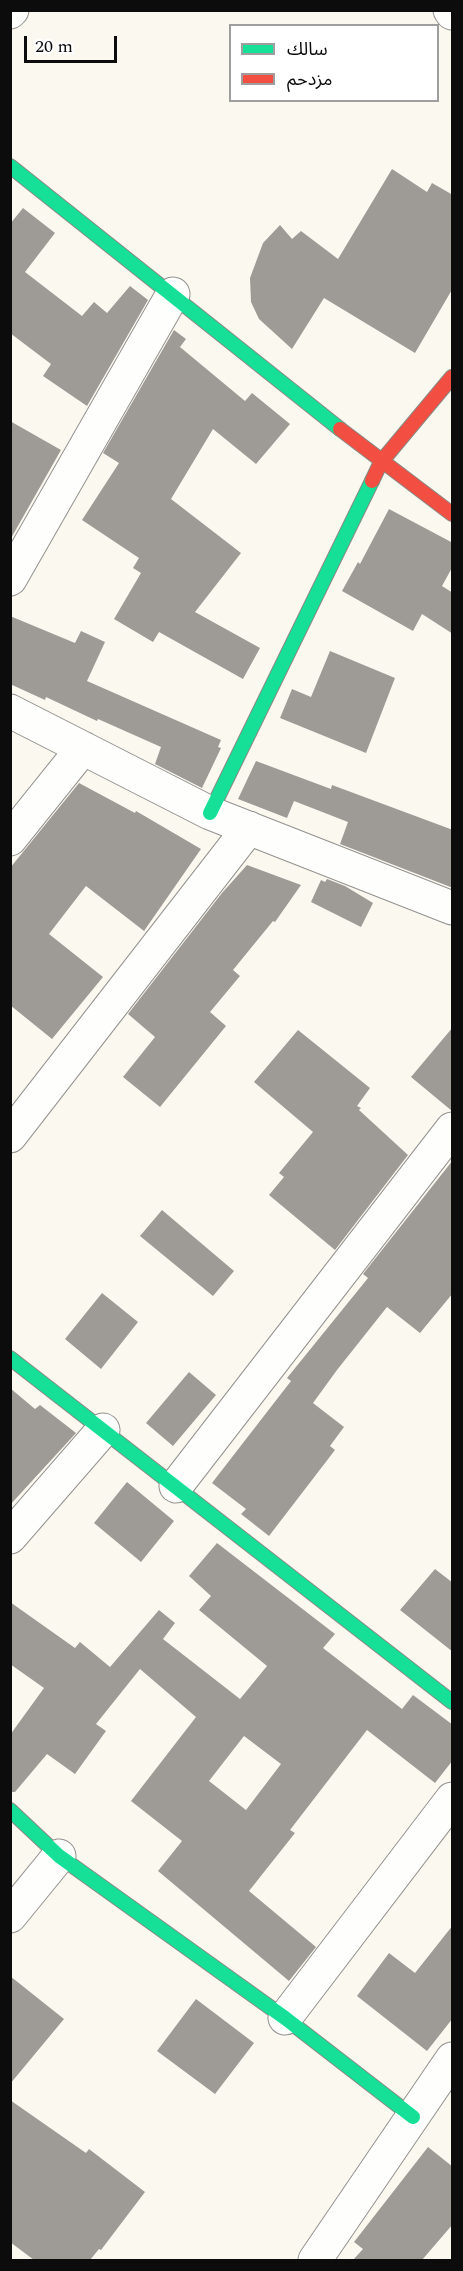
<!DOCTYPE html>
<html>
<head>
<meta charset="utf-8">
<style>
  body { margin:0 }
  #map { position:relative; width:463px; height:2271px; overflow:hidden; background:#fbf8f0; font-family:Spectral,"Noto Sans Arabic",serif }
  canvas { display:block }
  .frame { position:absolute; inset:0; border:12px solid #0c0c0c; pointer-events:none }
  .legend { position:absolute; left:229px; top:24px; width:210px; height:78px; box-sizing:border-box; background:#fff; border:2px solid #9e9e9e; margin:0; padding:8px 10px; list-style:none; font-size:18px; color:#0c0c0c }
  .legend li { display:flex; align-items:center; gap:12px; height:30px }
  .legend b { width:30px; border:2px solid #9e9e9e }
  .scale { position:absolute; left:24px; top:36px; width:93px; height:27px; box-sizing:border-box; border:3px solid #0c0c0c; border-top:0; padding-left:8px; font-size:18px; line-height:21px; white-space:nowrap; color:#0c0c0c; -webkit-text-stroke:4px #fff; paint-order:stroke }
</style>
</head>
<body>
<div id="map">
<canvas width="463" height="2271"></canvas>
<div class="frame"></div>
<ul class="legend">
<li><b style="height:8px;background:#16e098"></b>سالك</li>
<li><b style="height:8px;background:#f24e42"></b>مزدحم</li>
</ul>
<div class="scale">20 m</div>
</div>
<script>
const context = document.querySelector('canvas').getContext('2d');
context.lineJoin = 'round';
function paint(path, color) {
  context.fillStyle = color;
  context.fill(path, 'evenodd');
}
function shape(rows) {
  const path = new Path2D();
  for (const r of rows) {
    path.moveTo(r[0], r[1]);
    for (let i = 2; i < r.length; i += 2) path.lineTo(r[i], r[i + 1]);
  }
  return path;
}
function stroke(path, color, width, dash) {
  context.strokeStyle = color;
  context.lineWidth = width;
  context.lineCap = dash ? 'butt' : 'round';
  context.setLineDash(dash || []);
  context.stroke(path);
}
paint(shape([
  [392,169,427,192,432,183,453,195,453,288,415,353,324,298,292,349,259,319,251,302,250,278,263,243,280,225,292,239,301,231,338,259],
  [23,208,55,233,25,272,82,316,94,302,107,313,130,286,148,300,87,406,43,376,51,364,10,333,10,224],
  [174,330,186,339,180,347,245,401,252,393,290,424,256,464,213,429,171,499,241,553,195,612,260,648,243,679,159,632,153,642,114,619,141,573,133,568,139,558,82,520,119,463,103,453],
  [10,421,61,450,10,540],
  [389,509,453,543,453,566,442,586,453,593,453,634,422,614,413,631,342,591,358,562,360,564],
  [10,616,75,643,81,631,105,642,87,681,221,740,218,747,221,748,202,788,155,764,161,747,98,719,97,721,46,697,45,700,10,684],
  [330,651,395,678,366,753,280,718,292,689,311,697],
  [256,761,331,789,332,785,453,830,453,888,340,844,348,822,294,801,287,818,238,799],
  [79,783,135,813,136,811,201,849,144,931,86,886,49,934,103,977,52,1039,10,1005,10,868],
  [247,865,301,885,275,922,273,921,233,970,240,976,210,1012,226,1026,160,1107,123,1077,155,1037,128,1014,222,893],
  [327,879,345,886,373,903,361,927,311,902,321,880,325,882],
  [453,1027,453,1111,452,1111,411,1077],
  [298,1030,370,1088,357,1106,361,1108,359,1110,408,1155,335,1250,269,1195,284,1177,279,1173,313,1132,254,1082],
  [453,1160,453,1293,420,1333,387,1307,337,1370,313,1403,344,1427,330,1446,335,1450,269,1536,241,1514,246,1509,212,1483,291,1381,287,1378,368,1278,363,1274],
  [162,1210,234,1271,213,1296,140,1236],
  [102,1293,138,1322,101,1369,65,1339],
  [189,1372,216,1395,173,1446,146,1423],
  [10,1388,35,1409,40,1405,76,1433,10,1505],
  [127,1482,174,1521,141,1562,94,1523],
  [217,1543,335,1634,323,1648,402,1709,413,1695,453,1725,453,1760,435,1783,367,1730,290,1830,295,1833,249,1891,316,1947,289,1981,158,1871,182,1841,131,1801,196,1717,140,1669,96,1724,106,1731,75,1774,47,1754,15,1792,10,1792,10,1735,44,1688,10,1664,10,1602,75,1648,80,1642,110,1667,159,1610,175,1623,163,1639,240,1699,267,1666,199,1610,211,1596,189,1576],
  [244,1736,281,1764,246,1810,209,1781],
  [435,1569,453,1583,453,1652,400,1610],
  [453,1925,453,2018,427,2051,357,1996,389,1953,415,1973],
  [10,1976,64,2019,10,2084],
  [196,1999,254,2043,215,2094,157,2051],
  [10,2100,86,2153,89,2149,145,2192,101,2250,99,2249,90,2260,34,2260,10,2242],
  [428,2147,453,2167,453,2224,422,2260,353,2260,363,2249,354,2242]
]), '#9e9b96');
const street = shape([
  [450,10,452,13],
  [10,12,12,10],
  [10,579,173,294],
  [10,711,210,813,452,908],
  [10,839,83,748],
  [10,1136,249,828],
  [176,1486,452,1129],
  [10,1537,103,1430],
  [10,1916,59,1856],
  [285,2018,452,1799],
  [315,2260,452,2059]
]);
const fast = shape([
  [10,166,340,429],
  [210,813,372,481],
  [10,1358,452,1702],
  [10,1810,59,1856,285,2018,413,2117]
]);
const jam = shape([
  [340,429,452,514],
  [372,481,381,462,452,377]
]);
stroke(street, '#94928f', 35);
stroke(fast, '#8a8985', 16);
stroke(jam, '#8a8985', 16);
stroke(street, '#fefefd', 33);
stroke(fast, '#16e098', 14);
stroke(jam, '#f24e42', 14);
</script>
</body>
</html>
